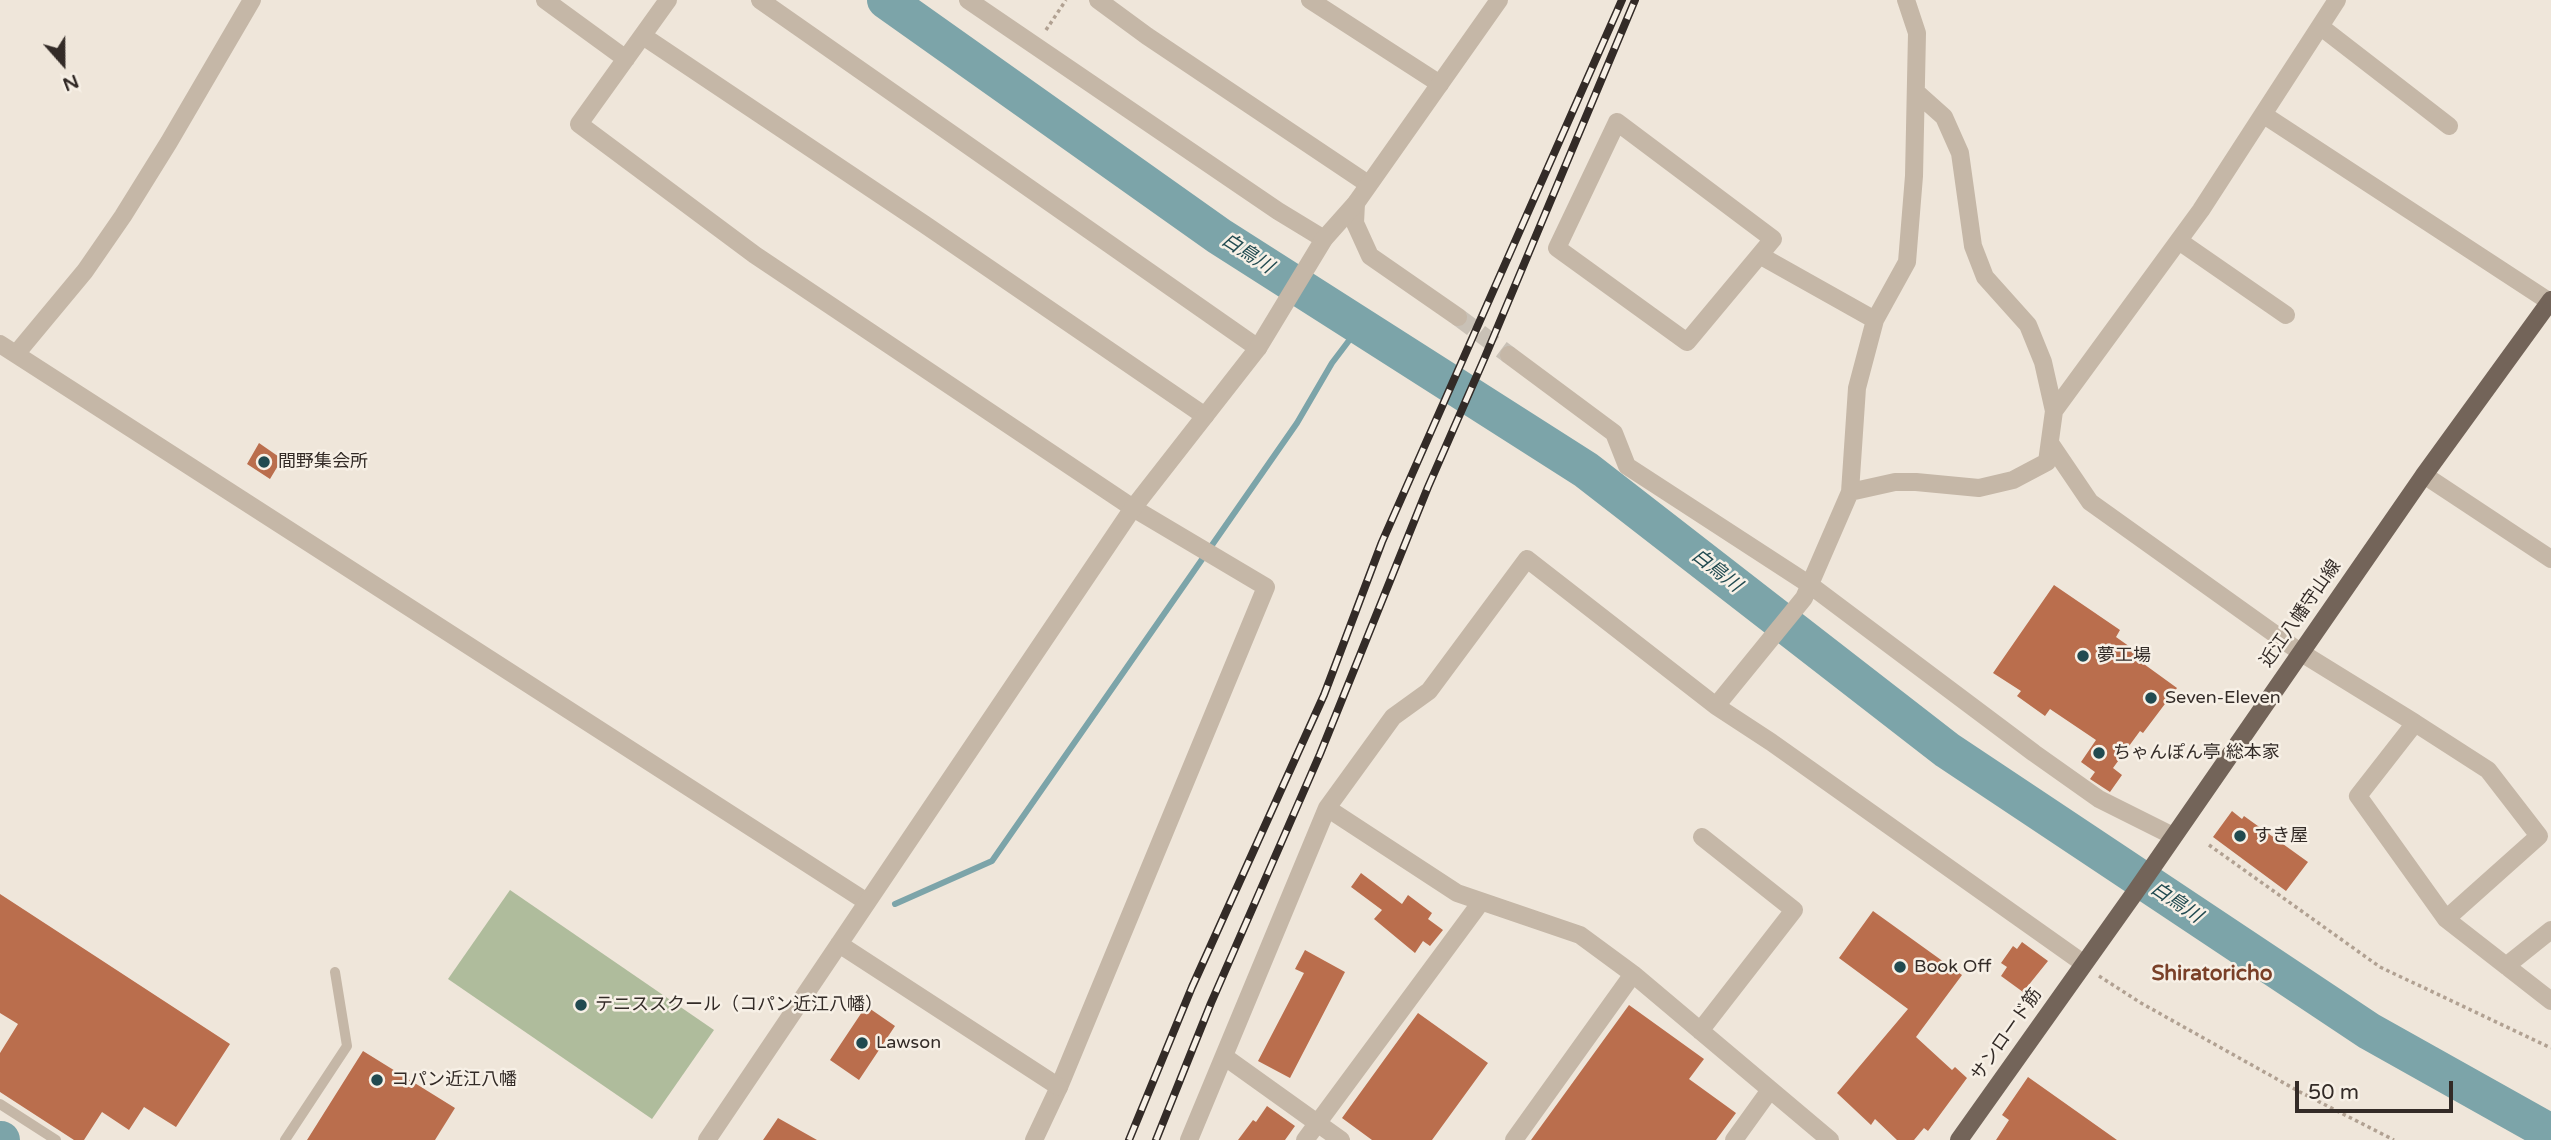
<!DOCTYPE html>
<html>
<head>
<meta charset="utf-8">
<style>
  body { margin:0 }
  #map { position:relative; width:2551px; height:1140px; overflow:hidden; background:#efe6da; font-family:"Varela Round",sans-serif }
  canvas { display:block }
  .north { position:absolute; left:28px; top:28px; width:70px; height:70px; -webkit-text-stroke:5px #f7f0e6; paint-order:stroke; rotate:159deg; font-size:19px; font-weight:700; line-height:28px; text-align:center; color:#332b27 }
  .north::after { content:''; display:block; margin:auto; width:24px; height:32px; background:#332b27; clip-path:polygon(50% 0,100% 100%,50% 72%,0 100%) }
  .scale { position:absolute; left:2295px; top:1081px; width:158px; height:32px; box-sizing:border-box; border:4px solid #332b27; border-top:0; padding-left:9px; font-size:21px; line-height:24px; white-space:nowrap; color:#332b27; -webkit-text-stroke:5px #f7f0e6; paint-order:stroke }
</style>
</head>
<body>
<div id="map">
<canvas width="2551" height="1140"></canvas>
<div class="north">N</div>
<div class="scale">50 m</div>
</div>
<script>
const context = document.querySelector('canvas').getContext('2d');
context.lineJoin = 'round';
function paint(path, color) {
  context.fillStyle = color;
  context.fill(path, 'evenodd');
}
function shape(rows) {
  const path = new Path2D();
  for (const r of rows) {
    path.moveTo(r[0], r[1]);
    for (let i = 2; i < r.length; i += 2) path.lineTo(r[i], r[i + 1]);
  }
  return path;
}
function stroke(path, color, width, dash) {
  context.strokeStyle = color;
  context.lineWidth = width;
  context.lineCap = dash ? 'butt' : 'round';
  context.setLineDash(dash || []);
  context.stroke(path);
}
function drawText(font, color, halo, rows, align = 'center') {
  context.font = font + ' "Varela Round","Noto Sans JP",sans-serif';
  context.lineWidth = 5;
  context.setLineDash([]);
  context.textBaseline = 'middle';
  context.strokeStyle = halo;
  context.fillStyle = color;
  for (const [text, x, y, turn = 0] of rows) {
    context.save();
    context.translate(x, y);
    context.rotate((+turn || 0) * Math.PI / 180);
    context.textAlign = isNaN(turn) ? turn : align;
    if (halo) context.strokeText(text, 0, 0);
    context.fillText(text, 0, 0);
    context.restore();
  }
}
paint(shape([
  [510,890,714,1030,652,1119,448,979]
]), '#afbc9c');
stroke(shape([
  [895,904,992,861,1297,423,1332,363,1360,326]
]), '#7ca4a9', 6);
stroke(shape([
  [886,0,1219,236,1586,470,1947,750,2369,1031,2551,1133],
  [0,1140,1,1140]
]), '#7ca4a9', 38);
paint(shape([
  [259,443,282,459,270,479,247,464],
  [2054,585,2120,630,2116,637,2140,654,2137,659,2177,688,2143,733,2140,731,2113,768,2122,775,2110,792,2090,779,2095,772,2081,762,2096,740,2050,709,2045,716,2017,696,2021,691,1993,673],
  [2232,811,2242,819,2244,816,2308,862,2286,891,2213,837],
  [1361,873,1402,904,1408,895,1432,913,1428,919,1443,930,1430,946,1423,941,1415,953,1374,919,1382,910,1351,887],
  [0,894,230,1044,176,1127,144,1107,129,1130,102,1112,84,1140,74,1140,0,1092,0,1053,18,1024,0,1013],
  [1873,911,1962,975,1916,1037,1952,1070,1955,1067,1967,1078,1928,1131,1924,1128,1914,1140,1897,1140,1875,1119,1871,1125,1837,1093,1908,1009,1839,958],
  [2022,942,2048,961,2023,992,2001,976,2007,967,2001,963,2013,946,2017,949],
  [1305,950,1345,972,1290,1078,1258,1061,1304,973,1295,969],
  [1629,1005,1704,1059,1689,1079,1736,1113,1716,1140,1531,1140],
  [866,1006,895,1026,859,1080,830,1060],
  [1418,1013,1488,1063,1432,1140,1372,1140,1342,1118],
  [363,1051,455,1108,435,1140,307,1140],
  [2028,1077,2117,1140,1996,1140,2009,1120,2002,1115],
  [1267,1106,1295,1126,1285,1140,1238,1140,1253,1120,1256,1122],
  [778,1118,817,1140,763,1140]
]), '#ba6e4d');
stroke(shape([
  [1458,317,1509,355]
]), '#c9c1b6', 18, [18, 9]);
stroke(shape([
  [1046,30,1066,0],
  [2209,845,2380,967,2551,1048],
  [2099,976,2141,1003,2300,1092,2394,1140]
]), '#b1a192', 3.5, [3.5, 3.5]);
stroke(shape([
  [0,1104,56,1140],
  [285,1140,347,1046,335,972]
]), '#c5b7a7', 10);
stroke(shape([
  [545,0,626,59],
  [668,0,579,124,755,255,1133,508,1266,587,1059,1087,1034,1140],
  [760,0,1258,348],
  [968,0,1278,211,1324,239],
  [1098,0,1147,36,1368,184],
  [1310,0,1440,84],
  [2321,27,2449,126],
  [643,36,924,224,1205,416],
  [1916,92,1944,117,1960,153,1973,246,1985,277,2028,325,2043,362,2054,411],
  [2264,115,2550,302],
  [1617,122,1773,239,1687,342,1557,248,1617,122],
  [1356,203,1355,223,1370,256,1458,317],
  [2179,241,2286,315],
  [1761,256,1875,320],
  [0,344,867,902],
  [16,354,85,271,123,216,169,142,252,0],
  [1509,355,1614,433,1627,466,1810,585,2034,753,2099,799,2173,836],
  [2050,443,2090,502,2300,652,2415,723,2358,796,2446,919,2551,1001],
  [1850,492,1857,388,1875,320,1907,262,1914,176,1917,33,1906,0],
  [1716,706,1804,598,1850,492,1895,482,1916,482,1979,488,2013,480,2047,462,2054,411,2201,210,2337,0],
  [2415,723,2488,770,2539,836,2446,919],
  [1327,808,1457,893,1580,935,1633,974,1830,1140],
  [2506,966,2551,930],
  [1700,1031,1794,910,1702,837],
  [1225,1057,1341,1140],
  [1189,1140,1327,808,1393,717,1429,691,1527,559,1716,706,1771,742,2083,963],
  [1305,1140,1481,902],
  [1514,1140,1633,974],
  [1734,1140,1770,1090]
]), '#c5b7a7', 18);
stroke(shape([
  [2424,475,2551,559],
  [839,944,1059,1087],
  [707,1140,1133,508,1258,348,1324,239,1356,203,1499,0]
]), '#c5b7a7', 18);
stroke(shape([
  [1959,1140,2136,891,2424,475,2551,300]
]), '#736459', 18);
const rail = shape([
  [1129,1140,1192,987,1324,695,1382,542,1622,0],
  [1156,1140,1211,1003,1320,754,1428,487,1485,357,1635,0]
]);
stroke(rail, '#332b27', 8);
stroke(rail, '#f7f0e6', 5, [16]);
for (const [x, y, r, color] of [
  [264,462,7,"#214a50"],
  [2083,656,7,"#214a50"],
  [2151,698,7,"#214a50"],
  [2099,753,7,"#214a50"],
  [2240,836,7,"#214a50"],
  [1900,967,7,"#214a50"],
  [581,1005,7,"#214a50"],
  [862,1043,7,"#214a50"],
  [377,1080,7,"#214a50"]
]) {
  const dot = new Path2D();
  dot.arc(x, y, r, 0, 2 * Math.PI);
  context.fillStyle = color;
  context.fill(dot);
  stroke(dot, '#f7f0e6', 2.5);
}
drawText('18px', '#332b27', '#f7f0e6', [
  ["間野集会所",278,462],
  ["夢工場",2097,656],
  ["Seven-Eleven",2165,698],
  ["ちゃんぽん亭 総本家",2113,753],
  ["すき屋",2254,836],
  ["Book Off",1914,967],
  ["テニススクール（コパン近江八幡）",595,1005],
  ["Lawson",876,1043],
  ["コパン近江八幡",391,1080]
], 'left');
drawText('18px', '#332b27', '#f7f0e6', [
  ["近江八幡守山線",2301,614,-55],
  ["サンロード筋",2007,1035,-55]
]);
drawText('italic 19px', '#214a50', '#f7f0e6', [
  ["白鳥川",1247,254,33],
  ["白鳥川",1716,571,38],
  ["白鳥川",2176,903,34]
]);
drawText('bold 21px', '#7a4028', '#f7f0e6', [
  ["Shiratoricho",2212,974]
]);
</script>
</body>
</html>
